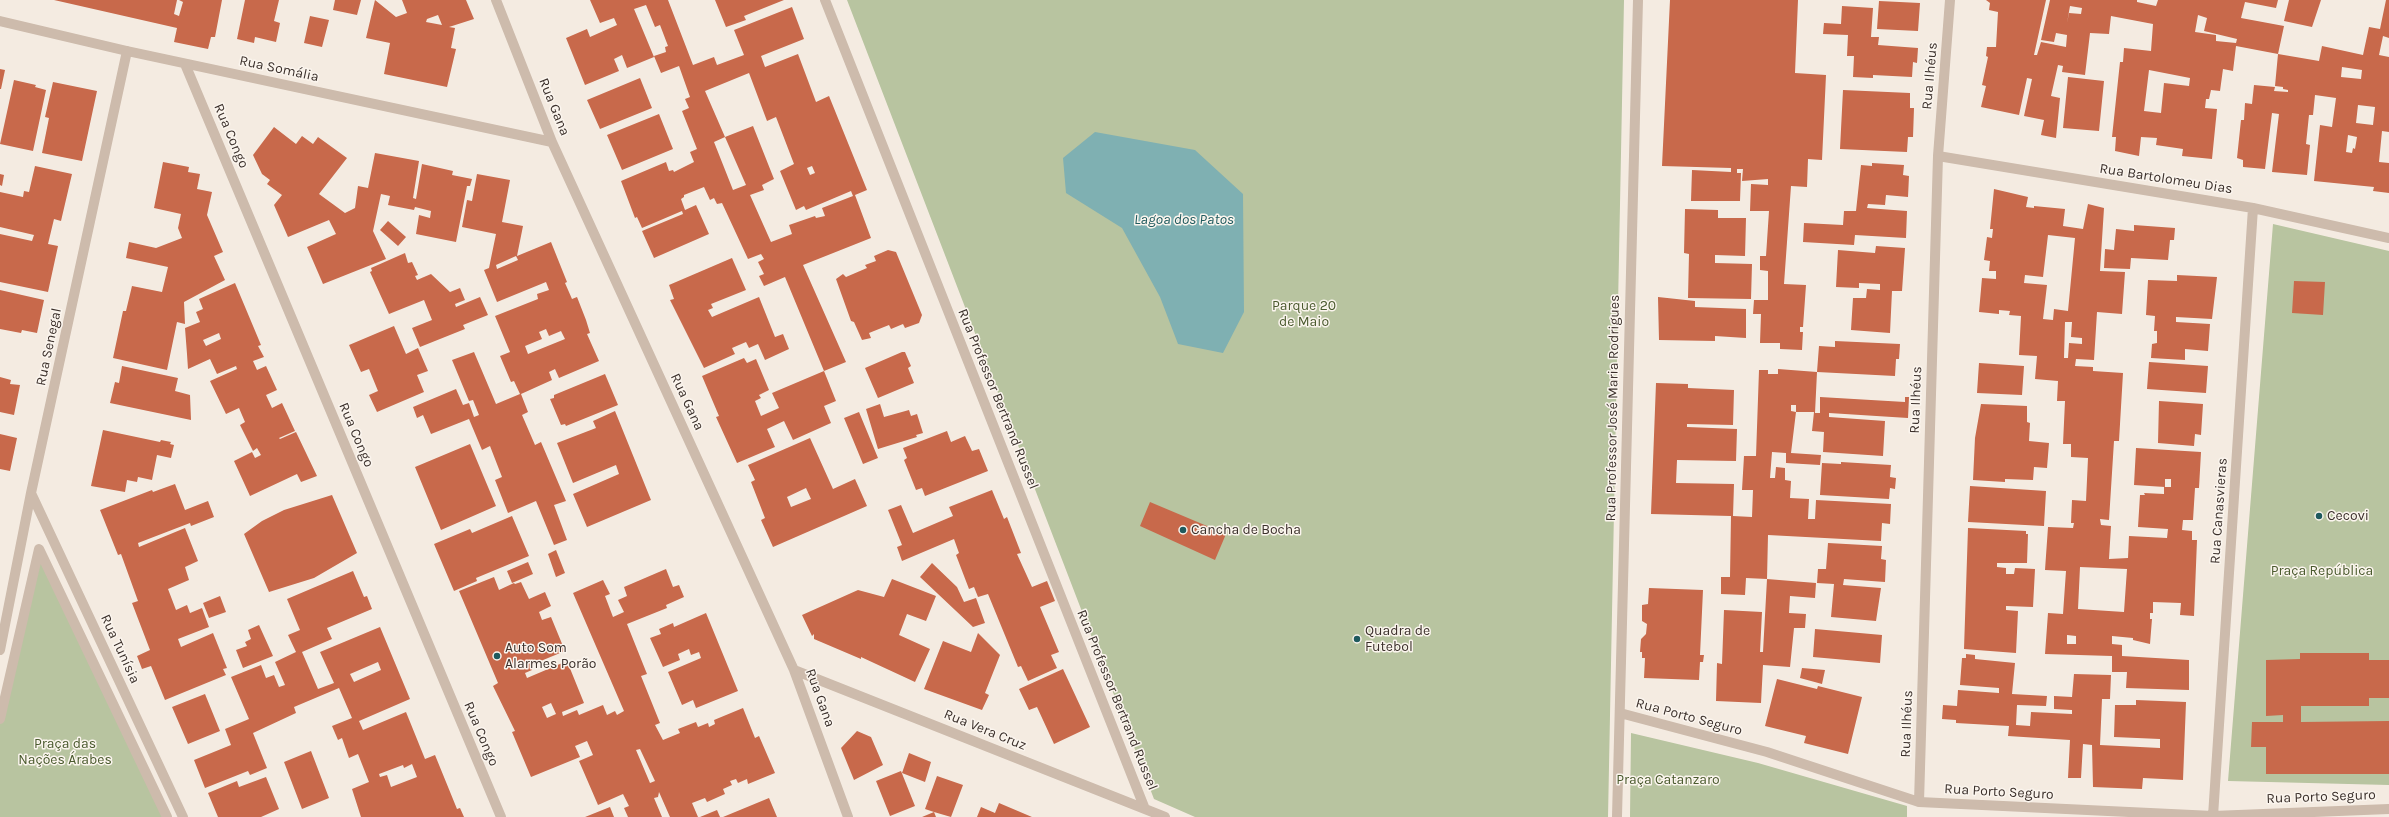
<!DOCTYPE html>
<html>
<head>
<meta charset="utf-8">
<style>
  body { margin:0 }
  canvas { display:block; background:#f4ebe1 }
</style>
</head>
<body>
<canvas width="2389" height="817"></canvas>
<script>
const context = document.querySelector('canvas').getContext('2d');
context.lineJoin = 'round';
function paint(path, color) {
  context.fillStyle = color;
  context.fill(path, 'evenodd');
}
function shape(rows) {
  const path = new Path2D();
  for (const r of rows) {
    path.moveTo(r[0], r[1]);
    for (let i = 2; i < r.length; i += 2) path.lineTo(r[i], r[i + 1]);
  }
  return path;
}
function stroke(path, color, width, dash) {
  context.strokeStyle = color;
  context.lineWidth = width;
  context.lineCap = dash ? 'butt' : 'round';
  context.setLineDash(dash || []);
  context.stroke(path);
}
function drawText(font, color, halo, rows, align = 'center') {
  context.font = font + ' Karla,sans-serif';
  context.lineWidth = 3;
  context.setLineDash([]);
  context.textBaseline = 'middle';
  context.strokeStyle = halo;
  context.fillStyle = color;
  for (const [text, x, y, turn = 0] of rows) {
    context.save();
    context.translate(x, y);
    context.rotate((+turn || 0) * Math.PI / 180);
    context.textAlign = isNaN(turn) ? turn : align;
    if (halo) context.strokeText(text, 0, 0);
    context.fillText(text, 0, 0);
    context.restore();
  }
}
paint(shape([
  [847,0,1624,0,1608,817,1195,817,1154,799],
  [2273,224,2389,251,2389,785,2228,781],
  [39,549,167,817,0,817,0,719],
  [1631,733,1758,763,1907,806,1907,817,1630,817]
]), '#b8c4a0');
paint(shape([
  [1095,132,1195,150,1243,194,1244,312,1223,353,1178,344,1160,297,1122,228,1066,193,1063,158]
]), '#7fb0b2');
paint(shape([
  [54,0,177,0,174,14,179,16,183,2,179,0,222,0,215,37,211,37,208,49,174,42,177,28],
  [245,0,279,0,274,21,280,23,276,42,255,37,254,43,237,39],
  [335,0,361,0,357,15,333,10],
  [375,0,396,17,407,13,402,0,466,0,474,19,449,27,455,28,451,48,456,49,447,87,384,74,390,43,366,38],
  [438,15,442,25,426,22,427,19],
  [590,0,668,0,693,65,714,57,717,65,744,55,734,30,792,7,804,39,761,56,765,67,798,54,816,102,829,96,867,190,855,195,871,238,803,265,846,362,824,371,785,277,764,286,759,276,764,274,758,262,764,259,761,254,748,259,722,203,717,204,714,198,710,200,704,187,684,195,684,197,681,199,685,210,696,205,709,234,654,258,642,231,683,214,682,211,642,228,637,217,635,218,621,181,666,162,669,171,673,170,674,172,694,162,690,152,697,149,682,111,689,108,685,99,690,97,679,66,661,73,654,56,666,52,665,47,668,46,660,25,655,27,646,5,634,9,654,57,627,68,622,55,614,59,619,71,585,85,566,38,587,29,590,37,617,25,614,18,600,23],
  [749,73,767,121,776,117,794,164,780,171,796,210,804,206,806,210,851,191,853,196,822,208,825,216,816,218,815,216,789,225,792,234,771,242,750,195,764,190,762,185,774,179,753,126,725,137,746,185,733,190,714,142,725,137,705,91],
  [812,166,815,173,810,175,807,168],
  [715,0,784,0,744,16,746,20,726,27],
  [1670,0,1798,0,1795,73,1826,75,1822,160,1808,159,1807,187,1791,186,1784,284,1806,285,1803,327,1800,327,1800,332,1803,332,1802,350,1780,349,1780,343,1760,343,1761,314,1753,314,1754,300,1768,300,1768,271,1760,270,1760,256,1766,256,1769,211,1750,211,1751,184,1768,185,1768,179,1742,181,1743,169,1737,169,1737,173,1741,173,1740,201,1691,201,1692,170,1731,172,1731,168,1662,166],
  [1986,0,2046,0,2034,55,2037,55,2041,42,2066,47,2067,35,2056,33,2054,42,2041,40,2050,0,2137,0,2137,2,2156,6,2158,0,2278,0,2276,8,2245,2,2241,18,2284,26,2278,54,2236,46,2233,71,2223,69,2220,91,2211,90,2209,99,2206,99,2205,108,2217,109,2212,159,2182,156,2183,149,2156,145,2157,138,2141,137,2139,156,2115,151,2116,137,2112,137,2120,62,2123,62,2124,48,2151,51,2153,24,2111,16,2109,34,2090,33,2085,75,2062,72,2063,66,2058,65,2051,96,2060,98,2056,138,2041,135,2044,120,2024,116,2032,79,2027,78,2019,115,1981,107,1986,86,1982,85,1988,57,1986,56,1987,47,1996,47,1998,12,1989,10,1990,3],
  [2070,6,2082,8,2081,14,2069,13,2067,23],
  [2198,15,2207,18,2204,31,2237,39,2236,43,2216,41,2216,35,2195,32],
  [2149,70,2190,78,2189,86,2164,83,2161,113,2144,111],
  [2289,0,2321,0,2312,27,2284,21],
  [2386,0,2389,0,2389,38,2383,36,2379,55,2389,57,2389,132,2382,131,2379,162,2389,163,2389,193,2373,191,2374,187,2314,181,2320,125,2332,127,2336,98,2315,95,2313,115,2309,115,2306,144,2310,145,2307,175,2272,172,2279,114,2272,113,2265,169,2243,167,2243,160,2237,158,2241,120,2244,120,2245,103,2252,104,2254,85,2275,87,2274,91,2288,92,2288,90,2283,89,2283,87,2275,86,2278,54,2319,61,2322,46,2363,55,2369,27,2380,29],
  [2342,67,2362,70,2361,79,2341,77],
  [2358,105,2375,107,2373,125,2356,123],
  [2348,135,2357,137,2355,149,2353,148,2352,153,2346,152],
  [1879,1,1920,3,1918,31,1877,29],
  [1842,6,1873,8,1871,37,1879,37,1878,45,1918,48,1917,63,1913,62,1912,77,1873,75,1873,78,1853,77,1854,56,1847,56,1848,35,1823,34,1824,23,1841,24],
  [310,16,329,20,322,47,304,43],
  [0,69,5,70,1,89,0,89],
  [2068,77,2104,81,2099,131,2063,128],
  [640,78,652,108,600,129,587,100],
  [14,80,36,85,35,87,46,90,33,151,0,144],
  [53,82,97,91,82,161,42,153,49,118,45,117],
  [1843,90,1910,93,1910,108,1914,108,1913,137,1908,137,1907,152,1840,149],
  [659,114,673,149,622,170,607,135],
  [274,127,296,144,302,136,313,144,318,137,347,158,319,194,345,213,355,208,358,186,368,188,375,153,419,161,413,198,416,199,422,164,453,171,452,175,472,179,470,186,467,186,456,242,416,234,419,215,430,218,431,211,415,207,414,210,388,205,390,196,381,194,373,231,386,259,323,284,307,247,336,234,329,220,288,237,274,205,282,195,267,184,270,180,262,174,253,155],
  [163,162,189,167,188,172,200,174,197,189,212,192,207,215,223,252,214,256,225,280,184,302,185,324,177,322,167,370,113,358,123,311,126,311,132,286,162,292,168,267,126,258,129,242,156,248,182,238,178,228,181,214,154,208],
  [1872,163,1904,165,1903,175,1909,176,1908,197,1886,195,1885,205,1868,204,1867,208,1907,211,1906,238,1855,235,1854,245,1803,242,1804,223,1843,225,1844,211,1856,211,1861,165,1872,166],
  [35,166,72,174,61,221,54,219,48,244,58,246,48,292,0,282,0,234,32,241,34,235,0,227,0,192,23,197,24,191,29,192],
  [0,174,4,175,2,186,0,185],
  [477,174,510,180,502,222,523,226,517,256,551,242,567,282,565,283,572,299,577,297,586,320,590,333,587,334,599,361,559,378,555,369,549,372,552,380,521,394,528,412,522,415,535,445,541,442,566,501,554,505,567,540,554,545,536,501,508,513,495,480,502,477,490,446,482,450,469,419,431,434,423,415,417,418,413,407,456,389,463,405,469,403,474,417,479,415,473,400,469,401,452,360,474,352,496,404,520,394,514,381,511,382,500,356,510,352,495,316,538,299,537,294,549,290,546,282,497,302,484,270,489,268,496,234,462,227,467,200,472,201],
  [516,256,518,260,497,269,496,265],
  [546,329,549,336,561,331,565,339,528,354,525,346,542,339,539,332],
  [1994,189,2028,197,2026,207,2034,208,2034,206,2065,209,2063,226,2083,229,2088,204,2104,208,2100,271,2125,272,2122,314,2097,312,2094,360,2076,359,2075,366,2093,367,2093,371,2123,373,2119,441,2114,441,2109,520,2100,519,2101,525,2111,526,2109,559,2128,558,2129,536,2167,538,2168,529,2138,527,2140,495,2145,495,2144,493,2164,494,2164,487,2171,487,2171,479,2165,479,2165,487,2134,485,2136,448,2201,452,2199,488,2195,488,2193,520,2183,520,2182,530,2192,531,2192,540,2197,540,2194,616,2180,615,2181,603,2153,602,2153,613,2150,613,2150,619,2152,619,2150,644,2133,640,2133,638,2112,636,2112,644,2122,645,2122,656,2189,660,2189,690,2126,688,2127,672,2112,672,2112,656,2045,654,2048,613,2063,614,2066,571,2045,570,2048,527,2073,528,2074,523,2071,523,2072,500,2086,501,2088,458,2071,457,2071,444,2063,444,2065,401,2057,401,2058,381,2035,379,2037,356,2019,355,2021,316,2009,315,2010,311,1999,310,1999,314,1979,312,1982,278,1996,279,1996,271,1989,271,1990,261,1984,260,1987,237,1992,238,1993,229,1990,229],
  [2048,235,2075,238,2068,311,2054,309,2053,320,2043,319,2047,285,2024,283,2025,275,2043,277],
  [2065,322,2072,322,2071,337,2082,338,2082,344,2069,343,2068,358,2064,358],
  [2080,567,2127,569,2124,612,2078,609],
  [2067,635,2076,636,2076,644,2067,644],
  [1685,209,1718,210,1718,218,1746,218,1745,256,1715,255,1715,263,1752,264,1751,299,1688,298,1689,254,1684,253],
  [388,221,406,237,398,246,380,230],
  [2134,225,2175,228,2174,240,2170,240,2168,260,2131,258,2130,269,2104,268,2105,249,2114,250,2116,229,2134,231],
  [1876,246,1905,248,1902,291,1892,291,1890,333,1851,330,1853,298,1866,298,1867,289,1880,290,1880,284,1859,283,1859,288,1836,287,1838,250,1875,253],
  [888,250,896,252,922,315,919,323,905,328,903,324,891,329,889,325,869,333,871,338,862,340,854,322,851,321,836,279,843,274,846,277,867,268,865,265,876,261,874,256],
  [405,253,408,263,412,262,418,275,415,276,417,280,431,274,450,292,460,288,465,300,455,304,456,307,480,297,488,315,463,325,465,329,420,347,412,328,432,320,424,300,389,314,370,272,372,271,371,268],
  [732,258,746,290,711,304,713,308,708,310,712,317,759,297,775,337,783,334,789,349,765,360,758,344,749,348,746,342,732,348,735,354,704,368,670,300,674,299,669,285],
  [2177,275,2217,277,2212,319,2176,317,2176,322,2210,324,2208,351,2185,349,2185,360,2151,358,2152,344,2157,343,2157,331,2154,331,2155,316,2146,315,2148,280,2177,281],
  [2294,281,2325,282,2323,315,2292,313],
  [235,283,261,345,258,346,264,357,253,361,257,370,266,366,277,390,266,395,272,408,282,403,295,431,279,438,280,439,296,432,317,476,301,482,297,474,250,496,234,461,252,452,255,458,261,455,257,448,253,451,240,425,245,422,239,408,226,414,210,381,237,369,236,366,217,374,210,359,188,369,187,354,185,328,200,322,196,312,203,309,199,299],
  [219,333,221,339,206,346,203,340],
  [0,290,44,300,37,333,22,330,21,333,0,329],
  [1658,297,1695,301,1695,307,1746,309,1746,338,1715,336,1715,341,1659,340],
  [394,326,406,354,418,348,428,371,417,375,424,392,377,412,369,395,378,391,369,369,361,372,349,345],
  [1835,341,1900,344,1899,359,1896,359,1895,376,1817,372,1815,413,1820,413,1820,397,1905,402,1905,397,1909,397,1908,418,1829,413,1829,417,1885,421,1883,456,1823,452,1824,432,1812,431,1814,412,1796,412,1796,405,1791,405,1791,411,1796,412,1791,453,1821,455,1820,465,1786,463,1786,453,1772,452,1770,478,1775,478,1776,467,1785,468,1785,480,1791,481,1790,498,1809,499,1808,519,1815,519,1816,500,1891,504,1890,524,1882,523,1881,541,1768,535,1767,579,1746,578,1745,595,1721,594,1721,577,1730,577,1731,516,1651,514,1656,383,1688,384,1688,388,1734,390,1733,425,1687,424,1687,427,1737,429,1736,461,1677,460,1676,483,1734,484,1733,516,1752,517,1753,490,1742,490,1744,456,1756,456,1759,370,1768,370,1768,374,1778,374,1778,369,1817,372,1819,346,1835,347],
  [902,352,905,352,911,366,908,368,914,383,878,398,865,368],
  [744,358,747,363,756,359,769,390,759,395,761,398,755,401,761,416,779,408,772,393,824,371,836,401,824,406,831,423,793,440,784,421,767,429,775,447,737,463,716,417,719,416,702,376],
  [2149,362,2208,366,2206,393,2147,389],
  [1979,363,2024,366,2022,395,1977,393],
  [122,366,178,378,175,391,190,395,191,420,110,403,115,382,119,383],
  [605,374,618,405,566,426,565,424,561,425,550,399,554,398,554,395],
  [0,377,11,380,10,384,20,385,14,415,0,412],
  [2159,401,2203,404,2201,435,2195,434,2194,446,2158,443],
  [880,404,884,417,909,410,911,416,917,414,923,433,916,435,917,437,878,449,866,409],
  [1981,404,2027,406,2027,422,2030,423,2029,441,2049,443,2047,468,2034,467,2033,480,2005,479,2005,482,1973,480,1975,438],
  [615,411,651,500,587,527,573,494,619,474,616,465,573,483,557,443,596,428,593,421],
  [859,412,878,458,863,464,844,418],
  [103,430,160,442,161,440,171,442,170,444,174,445,171,458,157,455,152,480,138,477,137,482,127,480,125,492,91,486],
  [947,431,951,442,965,436,972,451,979,449,988,471,925,496,922,488,916,490,904,460,907,458,903,448],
  [0,434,17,438,10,471,0,469],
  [810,438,833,489,855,479,867,506,773,547,761,520,765,518,751,482,755,480,748,465],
  [806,488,811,499,791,507,787,497],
  [470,444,496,506,441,530,415,467],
  [1841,462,1891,465,1890,477,1896,478,1895,489,1890,488,1889,499,1820,495,1822,463,1841,464],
  [175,484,185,510,208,501,214,517,191,526,190,523,138,543,139,547,185,528,198,561,185,567,189,580,168,589,176,610,187,605,190,613,202,608,209,627,178,639,181,647,213,633,227,668,223,669,226,675,165,700,151,666,142,669,137,656,150,650,132,603,138,601,121,554,118,555,100,510,152,490,153,492],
  [1970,486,2046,491,2044,526,1968,522],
  [992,490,1004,519,1007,517,1021,553,1017,554,1032,587,1047,581,1055,601,1040,607,1059,652,1051,655,1057,668,1028,681,1021,666,1018,667,988,594,978,597,974,587,969,589,956,555,959,553,954,539,902,561,897,547,902,545,888,510,901,505,913,533,953,516,949,507],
  [332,495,357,553,314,578,269,592,244,534,262,521,284,510],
  [1150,502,1226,534,1215,560,1140,526],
  [512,516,529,556,476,578,477,581,454,591,434,544,470,529,472,533],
  [1968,528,2026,531,2026,534,2028,534,2027,563,1997,563,1997,567,2006,568,2006,574,2014,574,2015,568,2035,569,2033,607,2006,606,2006,610,2018,611,2016,653,1964,649],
  [1828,543,1882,546,1881,559,1886,560,1885,582,1844,579,1843,585,1881,588,1876,621,1831,617,1834,584,1817,583,1818,569,1826,569],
  [556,550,565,573,556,577,548,554],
  [528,562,533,574,512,583,507,571],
  [932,563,957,587,964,602,976,598,985,623,973,627,920,577],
  [666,569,673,587,679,585,684,597,666,605,667,608,627,624,647,674,641,676,660,723,655,725,663,740,680,733,678,729,696,722,698,727,708,723,709,727,715,724,714,720,743,708,755,738,759,736,775,773,748,784,747,779,738,783,736,779,730,781,732,785,723,789,725,794,707,802,705,798,692,803,698,817,670,817,659,792,658,797,654,798,662,817,628,817,624,808,629,806,623,794,598,805,579,761,593,755,587,741,575,746,580,757,531,777,512,732,515,731,493,686,498,683,459,591,494,577,499,590,514,583,515,584,521,582,529,599,545,592,551,606,539,612,542,620,551,617,565,651,531,665,532,670,525,673,527,678,567,661,584,703,562,712,563,716,577,710,579,715,603,705,607,715,615,711,617,715,624,711,573,593,603,580,610,594,605,596,613,617,624,612,618,600,627,596,624,587],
  [551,703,556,714,547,718,542,707],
  [640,749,655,781,650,783,636,750],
  [353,571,364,597,367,596,372,609,327,628,332,639,302,652,318,689,334,683,320,652,380,627,410,699,359,721,363,730,406,712,425,759,435,755,457,809,460,808,464,817,361,817,352,789,369,782,358,754,349,758,342,738,338,740,332,726,352,718,339,688,294,707,296,713,253,733,267,768,250,775,248,771,205,788,194,760,231,745,225,729,249,719,231,677,261,665,266,678,274,675,279,687,285,685,275,662,296,652,288,635,300,630,287,599],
  [378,662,381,670,354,682,350,674],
  [412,764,417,777,391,787,387,775,380,777,379,774,403,765,404,768],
  [892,579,936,596,926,621,907,614,899,635,930,649,915,682,861,657,861,659,814,639,814,634,812,636,802,615,858,590,884,597],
  [1767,579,1816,583,1815,598,1790,596,1789,613,1806,614,1805,628,1794,628,1790,667,1763,665,1761,703,1716,701,1717,663,1722,664,1724,610,1762,612,1760,652,1763,652],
  [1649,588,1703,590,1700,655,1704,655,1703,662,1700,662,1699,680,1644,678,1645,658,1642,658,1642,652,1640,652,1641,639,1646,634,1647,624,1642,621,1642,605,1648,604],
  [220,596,226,612,209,618,203,603],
  [706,613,738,691,696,708,693,700,682,705,668,672,701,658,699,652,691,655,689,649,678,654,680,660,663,667,650,638,661,634,659,629,673,623,674,627],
  [259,625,273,656,243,668,236,650,247,646,245,642,251,639,248,630],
  [1815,629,1882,635,1880,663,1813,657],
  [978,633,1000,655,985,693,989,695,982,710,924,689,943,641,971,652],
  [2300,653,2369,653,2369,660,2389,660,2389,698,2369,698,2369,706,2301,706,2301,722,2389,721,2389,774,2266,774,2266,747,2251,747,2252,722,2283,722,2283,715,2266,716,2266,660,2300,659],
  [1966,654,1975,655,1975,659,2015,663,2012,694,2047,696,2046,706,2017,705,2016,725,2030,726,2031,712,2072,714,2072,710,2054,709,2054,696,2072,697,2074,674,2111,675,2110,699,2102,699,2100,745,2160,748,2160,739,2114,737,2115,705,2136,705,2136,700,2186,702,2183,780,2143,778,2142,789,2093,787,2092,745,2083,744,2081,778,2068,778,2070,740,2008,736,2009,726,1956,723,1956,720,1942,719,1943,705,1957,706,1958,690,1999,693,1999,688,1960,685,1962,658,1966,658],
  [1802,668,1825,670,1822,684,1800,678],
  [1063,669,1090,727,1054,744,1037,707,1029,710,1019,689],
  [1777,679,1817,689,1818,686,1862,697,1848,754,1804,743,1806,736,1765,726],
  [205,694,220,731,188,744,172,707],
  [857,731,871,737,883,765,854,780,841,748],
  [311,751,329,798,302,809,284,762],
  [909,753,931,762,925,782,902,773],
  [901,771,915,806,890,816,876,781],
  [937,776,963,785,951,817,934,812,936,817,922,817,934,812,925,809],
  [266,777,279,809,261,817,218,817,208,793,237,781,239,787],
  [769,798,777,817,723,817],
  [999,803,1032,817,977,817,981,807,995,813],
  [610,807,614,817,585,817],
  [717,810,720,817,700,817]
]), '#c8694b');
stroke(shape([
  [0,719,39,549,167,817]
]), '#cdbbac', 10);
stroke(shape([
  [496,0,552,142,794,670,848,817],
  [825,0,1145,809],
  [0,21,127,51,552,142],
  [185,64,501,817],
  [1938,156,2253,208,2389,238],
  [31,493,183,817],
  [0,650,31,493,127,51],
  [794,670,1165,817],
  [1620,713,1767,752,1919,802,2213,816,2389,809],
  [1919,802,1938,156,1950,0],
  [2213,816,2253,208],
  [1617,817,1638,0]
]), '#cdbbac', 10);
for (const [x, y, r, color] of [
  [2319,516,4,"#1f5a5e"],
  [1183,530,4,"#1f5a5e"],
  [1357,639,4,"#1f5a5e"],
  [497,656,4,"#1f5a5e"]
]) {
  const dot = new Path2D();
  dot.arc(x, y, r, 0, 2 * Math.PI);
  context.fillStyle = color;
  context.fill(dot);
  stroke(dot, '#fbf5ee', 1.5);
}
drawText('14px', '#3b302b', '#fbf5ee', [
  ["Rua Somália",279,69,12],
  ["Rua Ilhéus",1930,76,-85],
  ["Rua Gana",554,107,68],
  ["Rua Congo",231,136,67],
  ["Rua Bartolomeu Dias",2166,179,9],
  ["Rua Senegal",49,347,-78],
  ["Rua Professor Bertrand Russel",998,399,68],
  ["Rua Ilhéus",1916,400,-88],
  ["Rua Gana",687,402,65],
  ["Rua Professor José Maria Rodrigues",1613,408,-89],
  ["Rua Congo",356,435,67],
  ["Rua Canasvieras",2219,511,-86],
  ["Rua Tunísia",120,649,65],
  ["Rua Gana",820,698,70],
  ["Rua Professor Bertrand Russel",1117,700,68],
  ["Rua Porto Seguro",1689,717,15],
  ["Rua Ilhéus",1907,724,-88],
  ["Rua Vera Cruz",985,730,22],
  ["Rua Congo",481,734,67],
  ["Rua Porto Seguro",1999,792,3],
  ["Rua Porto Seguro",2321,797,-2]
]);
drawText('14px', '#4a5a2e', '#fbf5ee', [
  ["Parque 20",1304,306],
  ["de Maio",1304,322],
  ["Praça República",2322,571],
  ["Praça das",65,744],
  ["Nações Árabes",65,760],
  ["Praça Catanzaro",1668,780]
]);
drawText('14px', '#3b302b', '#fbf5ee', [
  ["Cecovi",2327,516],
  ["Cancha de Bocha",1191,530],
  ["Quadra de",1365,631],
  ["Futebol",1365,647],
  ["Auto Som",505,648],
  ["Alarmes Porão",505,664]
], 'left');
drawText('italic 15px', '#1f5a5e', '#fbf5ee', [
  ["Lagoa dos Patos",1184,220]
]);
</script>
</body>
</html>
